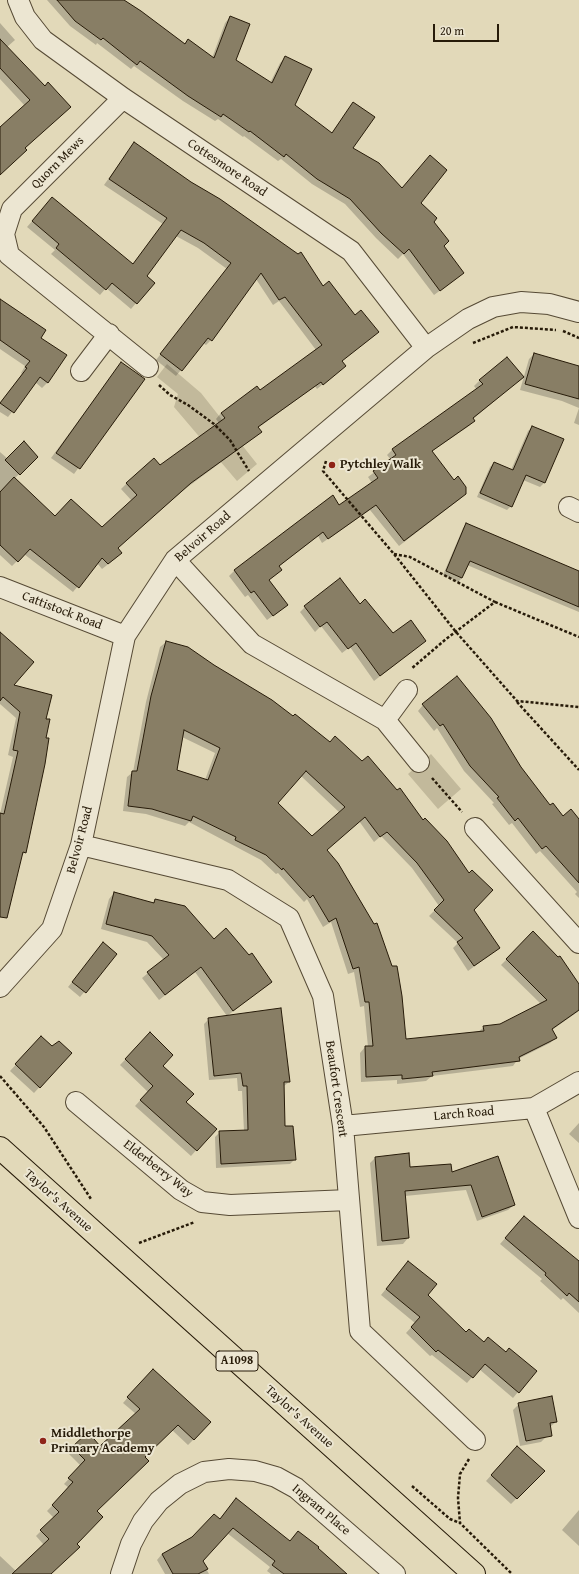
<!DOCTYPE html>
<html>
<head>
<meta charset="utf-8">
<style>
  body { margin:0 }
  #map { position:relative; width:579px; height:1574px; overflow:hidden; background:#e2d9b9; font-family:"Gentium Book Plus",serif }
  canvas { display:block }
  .scale { position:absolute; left:433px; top:24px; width:66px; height:18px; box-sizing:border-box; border:2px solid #271b09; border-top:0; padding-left:5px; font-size:12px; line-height:14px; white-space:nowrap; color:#271b09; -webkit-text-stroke:3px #ece6d2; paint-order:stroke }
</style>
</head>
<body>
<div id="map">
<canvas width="579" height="1574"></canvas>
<div class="scale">20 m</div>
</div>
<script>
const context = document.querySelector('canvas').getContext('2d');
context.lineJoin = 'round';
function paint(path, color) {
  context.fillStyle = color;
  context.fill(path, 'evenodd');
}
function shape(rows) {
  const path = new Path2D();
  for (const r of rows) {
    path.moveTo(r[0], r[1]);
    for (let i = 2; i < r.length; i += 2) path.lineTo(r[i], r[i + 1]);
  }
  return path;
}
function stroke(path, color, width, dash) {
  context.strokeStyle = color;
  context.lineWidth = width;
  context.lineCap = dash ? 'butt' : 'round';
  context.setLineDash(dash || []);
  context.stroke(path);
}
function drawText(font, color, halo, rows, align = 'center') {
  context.font = font + ' "Gentium Book Plus",serif';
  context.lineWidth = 4;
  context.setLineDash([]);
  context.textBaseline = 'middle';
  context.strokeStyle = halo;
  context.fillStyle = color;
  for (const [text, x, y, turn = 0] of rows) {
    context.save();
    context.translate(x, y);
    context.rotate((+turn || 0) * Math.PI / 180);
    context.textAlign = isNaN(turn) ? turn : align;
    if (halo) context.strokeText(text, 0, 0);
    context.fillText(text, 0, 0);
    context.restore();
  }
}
paint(shape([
  [167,364,201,393,257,464,237,481,174,407,178,394,157,377],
  [431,754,461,789,438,809,408,774]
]), '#c2b99b');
paint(shape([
  [47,0,124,0,184,44,188,40,212,58,225,23,230,17,235,61,270,83,280,63,286,57,294,105,331,134,353,103,352,148,419,203,433,222,457,278,434,295,403,254,398,259,376,238,345,204,312,184,281,159,278,161,244,136,243,137,218,119,215,121,183,101,134,66,131,69,97,43,96,45,70,26],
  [0,23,15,40,7,47,44,87,70,107,24,149,0,174,0,129,25,106,0,79],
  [134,143,190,183,345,366,317,389,315,386,258,428,255,437,185,489,117,548,116,558,102,569,97,563,73,592,24,554,12,566,0,555,0,452,8,459,37,457,14,479,55,517,102,528,132,501,121,489,127,483,160,467,219,423,216,419,221,413,260,391,316,350,279,301,273,305,256,279,211,340,206,345,203,343,176,376,156,360,227,269,198,248,176,236,145,276,153,283,131,309,106,288,100,295,51,254,55,250,27,227,47,204,132,265,163,224,104,185],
  [0,302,40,338,48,382,42,388,35,382,8,417,0,412,0,403,22,374,21,373,25,366,0,349],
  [534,354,579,371,579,425,574,423,579,408,562,401,520,390,529,359],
  [121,363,143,379,74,474,51,458],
  [523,377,473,419,474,421,469,426,431,452,465,494,460,499,399,546,370,510,322,543,318,536,278,567,280,570,268,581,281,610,267,620,248,595,245,597,229,576,235,570,339,506,372,483,368,477,391,460,387,455,392,450,477,390,474,386,480,380],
  [532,427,562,440,544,483,540,487,523,480,511,506,507,510,477,497,490,467,494,463,511,470,528,431],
  [466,524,579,572,579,612,467,565,462,578,458,582,443,575,463,528],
  [360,605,393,635,425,641,374,681,350,647,342,653,321,626,315,632,300,612,305,607],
  [0,632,13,685,45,719,25,852,20,857,0,906,0,814,13,757,8,755,16,718,0,704],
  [166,642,188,648,473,910,499,948,468,971,453,948,458,943,429,916,439,906,412,868,381,836,374,842,359,821,326,850,405,1040,478,1032,484,1027,500,1025,541,1004,501,965,533,933,579,986,579,1011,552,1030,556,1038,550,1043,518,1059,513,1066,432,1076,426,1081,397,1084,397,1080,361,1082,360,1053,365,1047,368,1047,364,1006,360,1007,354,972,348,974,331,922,323,927,307,899,304,902,278,873,276,874,261,860,189,822,185,826,146,814,123,811,127,777,133,772,146,702,160,647],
  [182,737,215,753,205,780,176,770],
  [301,776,340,813,312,837,276,803],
  [423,705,520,768,550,806,579,829,579,898,575,894,577,892,540,851,536,854,512,823,509,825,492,804,494,803,464,771,437,728,434,731,418,711],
  [114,893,152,903,155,901,271,982,227,1016,195,972,159,1000,142,978,164,960,147,942,101,929,109,899],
  [99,949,116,954,80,997,68,987],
  [209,1019,289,1082,284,1086,284,1127,295,1159,290,1164,216,1168,215,1137,220,1132,244,1131,242,1091,238,1091,237,1078,209,1080,204,1024],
  [150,1034,161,1066,185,1102,215,1129,191,1156,135,1106,148,1092,120,1065],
  [41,1037,52,1048,71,1053,34,1093,10,1071],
  [579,1123,579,1143,569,1134],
  [375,1158,410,1168,451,1174,514,1205,508,1210,477,1221,466,1190,405,1196,408,1238,403,1244,377,1246,370,1163],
  [524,1217,579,1262,579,1313,563,1298,561,1300,540,1281,542,1279,500,1244],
  [403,1268,426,1295,466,1333,483,1342,488,1338,506,1353,518,1392,513,1398,479,1369,467,1383,432,1355,430,1356,406,1333,415,1323,381,1295],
  [147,1376,194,1439,188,1445,172,1430,144,1457,96,1511,50,1574,0,1574,0,1556,16,1571,44,1545,36,1536,54,1518,47,1511,69,1488,64,1484,81,1466,68,1453,88,1433,100,1447,136,1414,123,1403],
  [519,1404,556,1422,550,1427,547,1436,541,1442,520,1446,513,1410],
  [511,1453,543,1472,511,1504,486,1481],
  [231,1505,289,1542,317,1548,345,1574,271,1574,267,1571,270,1567,227,1533,202,1561,209,1574,165,1574,157,1560,162,1554,192,1538,219,1520],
  [579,1510,579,1546,562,1530]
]), '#0003');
const building = shape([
  [57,0,124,0,141,11,185,44,188,39,214,58,230,16,250,24,236,60,272,83,285,56,312,69,295,105,332,133,353,102,375,117,353,148,379,163,402,188,430,155,447,170,421,203,437,218,434,222,449,241,444,246,464,273,440,291,409,249,404,254,381,233,350,199,317,179,286,154,284,157,250,131,249,132,223,114,221,117,188,96,140,61,137,65,103,38,101,40,75,21,57,0],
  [0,39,45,86,48,82,71,107,25,148,27,150,0,175,0,127,30,100,0,68,0,39],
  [134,142,191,182,220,199,298,254,301,252,323,286,329,281,355,315,361,310,379,332,342,361,346,366,323,385,321,382,258,427,262,432,191,483,118,548,122,553,108,564,102,558,79,588,30,549,18,562,0,545,0,492,14,477,55,516,71,499,102,527,137,495,126,483,154,458,160,465,225,418,221,413,257,386,260,390,322,345,285,297,279,300,261,273,212,341,208,338,182,371,160,354,231,263,204,243,181,230,147,276,155,283,137,304,112,283,106,290,56,248,59,244,32,221,52,197,133,264,167,218,109,179,134,142],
  [0,299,46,330,41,338,67,355,48,383,40,377,14,413,0,403,27,368,25,367,30,361,0,340,0,299],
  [534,353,579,366,579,399,525,384,534,353],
  [507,357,524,377,473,418,475,421,432,451,454,480,458,476,466,487,466,494,404,541,376,505,328,539,323,532,279,566,282,570,269,580,288,605,273,616,254,591,251,593,234,570,333,495,339,505,378,478,373,471,396,455,392,449,483,384,479,380,507,357],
  [121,362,145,379,80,469,56,453,121,362],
  [532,426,564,439,545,483,526,475,512,507,480,493,494,462,513,470,532,426],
  [24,441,38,457,20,475,5,460,24,441],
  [466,523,579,571,579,607,470,561,462,578,446,571,466,523],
  [340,578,360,604,365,599,393,633,411,620,426,641,380,676,356,643,348,649,327,622,320,627,304,606,340,578],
  [0,632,34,662,14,685,52,695,46,719,50,719,46,738,49,738,45,764,26,853,23,852,7,918,0,917,0,813,4,814,18,751,13,750,20,712,3,697,0,701,0,632],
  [166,641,188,647,214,665,272,700,293,716,295,714,330,742,335,736,362,761,368,756,397,790,400,788,423,820,425,818,447,841,469,873,472,870,493,890,474,910,500,948,474,966,457,942,463,938,434,910,444,900,417,863,387,832,380,837,365,817,327,850,338,863,374,924,377,923,392,966,397,966,402,996,406,1039,484,1031,483,1026,500,1024,547,1000,506,959,533,931,558,957,560,956,579,984,579,1010,552,1029,557,1038,519,1057,520,1061,432,1072,433,1076,402,1079,402,1075,366,1077,365,1046,373,1046,369,1002,365,1002,359,967,353,969,336,918,329,922,313,895,310,898,283,868,282,870,266,855,235,840,236,837,193,816,191,821,152,809,128,806,132,771,137,771,151,696,166,641],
  [184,730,220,748,208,780,177,770,184,730],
  [306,771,345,807,312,836,278,803,306,771],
  [457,676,491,718,521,767,550,805,553,803,563,816,571,809,579,819,579,883,546,846,542,849,518,818,515,821,497,798,499,797,470,766,443,724,440,726,422,704,457,676],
  [114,892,154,903,155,899,185,906,214,939,226,928,249,955,252,953,272,982,233,1011,201,967,165,995,147,972,169,955,152,936,106,924,114,892],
  [103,942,117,954,86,993,72,982,103,942],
  [281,1008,290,1082,284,1082,285,1126,293,1126,296,1160,221,1164,219,1131,248,1130,247,1086,243,1086,241,1073,214,1076,208,1018,281,1008],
  [150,1032,173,1055,163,1066,194,1094,186,1102,217,1129,197,1151,140,1100,153,1086,125,1059,150,1032],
  [41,1036,52,1046,59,1041,72,1053,40,1088,15,1064,41,1036],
  [409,1153,410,1167,451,1164,452,1172,498,1156,515,1205,482,1217,471,1185,405,1191,409,1238,382,1241,375,1157,409,1153],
  [524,1216,579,1261,579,1302,569,1293,567,1296,545,1275,546,1273,505,1238,524,1216],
  [408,1261,437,1284,428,1295,466,1332,469,1329,484,1342,488,1337,506,1352,509,1348,537,1371,519,1393,485,1364,473,1378,438,1350,436,1352,411,1327,420,1317,386,1289,408,1261],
  [153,1369,211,1422,194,1440,178,1425,145,1457,149,1461,97,1511,103,1517,77,1544,80,1547,51,1574,12,1574,49,1539,40,1530,59,1512,52,1505,73,1482,68,1478,85,1460,72,1447,88,1432,100,1446,140,1409,127,1397,153,1369],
  [552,1396,557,1422,550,1423,552,1436,526,1441,518,1403,552,1396],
  [517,1446,545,1471,517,1499,491,1475,517,1446],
  [236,1498,290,1541,298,1531,319,1547,318,1548,347,1574,284,1574,272,1565,275,1561,233,1528,203,1561,208,1569,198,1574,173,1574,162,1554,192,1537,214,1514,220,1519,236,1498]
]);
paint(building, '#887e65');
stroke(building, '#271b09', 1);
const minor = shape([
  [18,0,25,17,43,40,123,98,351,251,426,348],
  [123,98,12,209,4,234,9,255,148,367],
  [81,371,109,334],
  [569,507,579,512],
  [175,560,252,644,385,720,419,762],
  [0,587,125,636],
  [385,720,407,690],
  [475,828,579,943],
  [81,845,228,880,289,918,323,996,343,1126,360,1331,475,1440],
  [0,987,52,929,81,845,125,636,175,560,426,348,468,319,493,307,521,302,549,304,579,312],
  [76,1102,181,1190,202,1202,230,1205,349,1200],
  [534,1108,579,1218],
  [343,1126,534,1108,579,1082],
  [121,1574,131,1544,143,1521,159,1501,180,1484,204,1472,229,1469,255,1471,276,1477,296,1488,395,1574]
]);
const primary = shape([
  [0,1148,474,1574]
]);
stroke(minor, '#564a35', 22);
stroke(primary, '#271b09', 24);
stroke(shape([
  [563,331,579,338],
  [473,343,513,327,556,330],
  [159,385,170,395,188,405,214,424,230,440,249,471],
  [326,461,323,471,394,554,456,632,517,701,579,707],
  [394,554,410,557,495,602,446,639,411,669],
  [495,602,579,637],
  [517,702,579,770],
  [432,778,462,812],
  [0,1076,44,1127,91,1199],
  [139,1243,195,1222],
  [469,1459,460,1474,458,1498,460,1523,512,1574],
  [412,1486,450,1519,460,1523]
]), '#271b09', 2.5, [3, 2]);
stroke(minor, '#ece6d2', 20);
stroke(primary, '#e2d9b9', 22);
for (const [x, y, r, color] of [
  [332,465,4,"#8f2418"],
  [43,1441,4,"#8f2418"]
]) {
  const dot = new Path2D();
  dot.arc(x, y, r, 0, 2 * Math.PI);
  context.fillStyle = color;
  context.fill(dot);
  stroke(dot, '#ece6d2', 1.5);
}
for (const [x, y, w] of [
  [237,1361,42]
]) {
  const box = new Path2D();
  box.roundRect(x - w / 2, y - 10, w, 20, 3);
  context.fillStyle = '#ece6d2';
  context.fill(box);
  stroke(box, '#271b09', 1);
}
drawText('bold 12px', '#271b09', null, [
  ["A1098",237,1361]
]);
drawText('13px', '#271b09', '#ece6d2', [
  ["Quorn Mews",58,163,-45],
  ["Cottesmore Road",227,168,34],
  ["Belvoir Road",203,537,-41],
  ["Cattistock Road",62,611,21],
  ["Belvoir Road",80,840,-75],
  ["Beaufort Crescent",336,1089,82],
  ["Larch Road",464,1114,-5],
  ["Elderberry Way",158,1169,38],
  ["Taylor's Avenue",58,1201,42],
  ["Taylor's Avenue",299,1417,42],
  ["Ingram Place",321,1510,40]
]);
drawText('bold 13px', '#271b09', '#ece6d2', [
  ["Pytchley Walk",340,465],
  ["Middlethorpe",51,1434],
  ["Primary Academy",51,1449]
], 'left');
</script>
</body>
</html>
